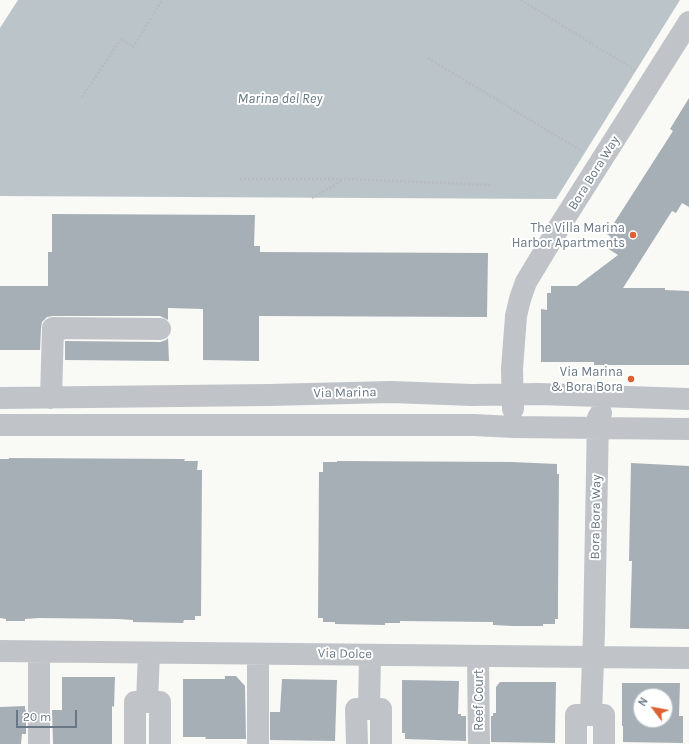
<!DOCTYPE html>
<html>
<head>
<meta charset="utf-8">
<style>
  body { margin:0 }
  #map { position:relative; width:689px; height:744px; overflow:hidden; background:#f9f9f6; font-family:Karla,sans-serif }
  canvas { display:block }
  .north { position:absolute; left:633px; top:688px; width:40px; height:40px; box-sizing:border-box; background:#fff; border:1px solid #c3c9cf; border-radius:50%; rotate:302deg; font-size:11px; font-weight:700; line-height:16px; text-align:center; color:#697886 }
  .north::after { content:''; display:block; margin:auto; width:14px; height:18px; background:#dd6132; clip-path:polygon(50% 0,100% 100%,50% 72%,0 100%) }
  .scale { position:absolute; left:16px; top:710px; width:61px; height:18px; box-sizing:border-box; border:2px solid #697886; border-top:0; padding-left:5px; font-size:12px; line-height:14px; white-space:nowrap; color:#697886; -webkit-text-stroke:3px #fff; paint-order:stroke }
</style>
</head>
<body>
<div id="map">
<canvas width="689" height="744"></canvas>
<div class="north">N</div>
<div class="scale">20 m</div>
</div>
<script>
const context = document.querySelector('canvas').getContext('2d');
context.lineJoin = 'round';
function paint(path, color) {
  context.fillStyle = color;
  context.fill(path, 'evenodd');
}
function shape(rows) {
  const path = new Path2D();
  for (const r of rows) {
    path.moveTo(r[0], r[1]);
    for (let i = 2; i < r.length; i += 2) path.lineTo(r[i], r[i + 1]);
  }
  return path;
}
function stroke(path, color, width, dash) {
  context.strokeStyle = color;
  context.lineWidth = width;
  context.lineCap = dash ? 'butt' : 'round';
  context.setLineDash(dash || []);
  context.stroke(path);
}
function drawText(font, color, halo, rows, align = 'center') {
  context.font = font + ' Karla,sans-serif';
  context.lineWidth = 4;
  context.setLineDash([]);
  context.textBaseline = 'middle';
  context.strokeStyle = halo;
  context.fillStyle = color;
  for (const [text, x, y, turn = 0] of rows) {
    context.save();
    context.translate(x, y);
    context.rotate((+turn || 0) * Math.PI / 180);
    context.textAlign = isNaN(turn) ? turn : align;
    if (halo) context.strokeText(text, 0, 0);
    context.fillText(text, 0, 0);
    context.restore();
  }
}
paint(shape([
  [18,0,680,0,556,199,0,196,0,28]
]), '#bac4c9');
paint(shape([
  [689,98,689,207,682,203,676,213,672,211,623,288,665,288,665,290,689,291,689,365,594,365,594,362,541,362,541,309,547,310,547,293,551,293,551,286,577,286,618,255,604,246,611,237,607,234,673,131,670,129],
  [52,214,255,215,254,246,260,246,260,252,488,253,487,317,259,316,259,361,203,360,203,309,168,308,168,320,160,316,53,316,47,317,42,322,41,328,40,350,0,350,0,286,48,286,48,252,52,252],
  [168,338,169,361,65,360,65,341,160,342,166,340],
  [9,458,185,459,184,461,198,461,197,470,202,470,201,616,195,616,195,620,184,620,183,623,133,622,133,620,118,619,40,618,25,619,25,621,6,621,6,619,0,618,0,459,9,459],
  [337,461,512,462,557,464,557,474,559,474,558,595,558,619,555,619,555,624,543,624,543,626,513,626,493,625,493,622,400,621,400,623,385,623,385,625,335,624,335,622,323,622,323,618,318,618,319,472,323,472,323,462,337,462],
  [631,463,689,466,689,629,630,628,632,561,629,561],
  [225,676,236,676,245,686,246,739,205,739,206,737,183,737,183,679,225,679],
  [62,677,115,677,114,707,112,706,112,744,53,744,52,710,62,710],
  [282,679,337,680,335,741,270,740,270,712,280,712],
  [402,680,459,681,458,714,461,714,461,716,466,716,466,741,405,739,405,733,402,733],
  [500,682,556,682,555,743,491,742,491,716,493,716,493,713,496,713,496,687],
  [622,683,680,683,679,716,683,716,683,743,623,742,623,726,622,726],
  [641,696,665,696,665,720,641,720],
  [25,706,25,710,26,710,26,734,22,734,21,744,0,744,0,707]
]), '#a7afb6');
stroke(shape([
  [521,0,635,70],
  [428,58,583,152],
  [82,97,121,39,133,47,162,0],
  [240,179,345,179,491,185],
  [312,198,343,180]
]), '#b9bcbf', 2.5, [2, 2]);
stroke(shape([
  [0,398,269,395,391,392,472,395,539,394,689,399],
  [51,398,53,328,160,329],
  [513,409,512,369,516,316,520,299,526,282,561,224,689,22],
  [0,425,474,425,513,427,689,429],
  [0,651,689,658],
  [258,654,258,744],
  [478,656,479,744],
  [147,702,149,653],
  [369,709,370,655],
  [591,715,594,632,598,418,601,413],
  [39,744,39,652],
  [135,744,135,702,160,702,160,744],
  [357,744,356,709,381,709,381,744],
  [576,744,576,715,604,715,604,744]
]), '#c0c4c8', 22);
for (const [x, y, r, color] of [
  [633,235,4,"#dd6132"],
  [631,379,4,"#dd6132"]
]) {
  const dot = new Path2D();
  dot.arc(x, y, r, 0, 2 * Math.PI);
  context.fillStyle = color;
  context.fill(dot);
  stroke(dot, '#fff', 1.5);
}
drawText('13px', '#697886', '#fff', [
  ["Bora Bora Way",594,173,-58],
  ["Via Marina",345,393,-1],
  ["Bora Bora Way",596,517,-89],
  ["Via Dolce",345,654,1],
  ["Reef Court",479,700,-90]
]);
drawText('13px', '#697886', '#fff', [
  ["The Villa Marina",625,228],
  ["Harbor Apartments",625,243],
  ["Via Marina",623,372],
  ["& Bora Bora",623,387]
], 'right');
drawText('italic 14px', '#657881', '#fff', [
  ["Marina del Rey",280,99]
]);
</script>
</body>
</html>
